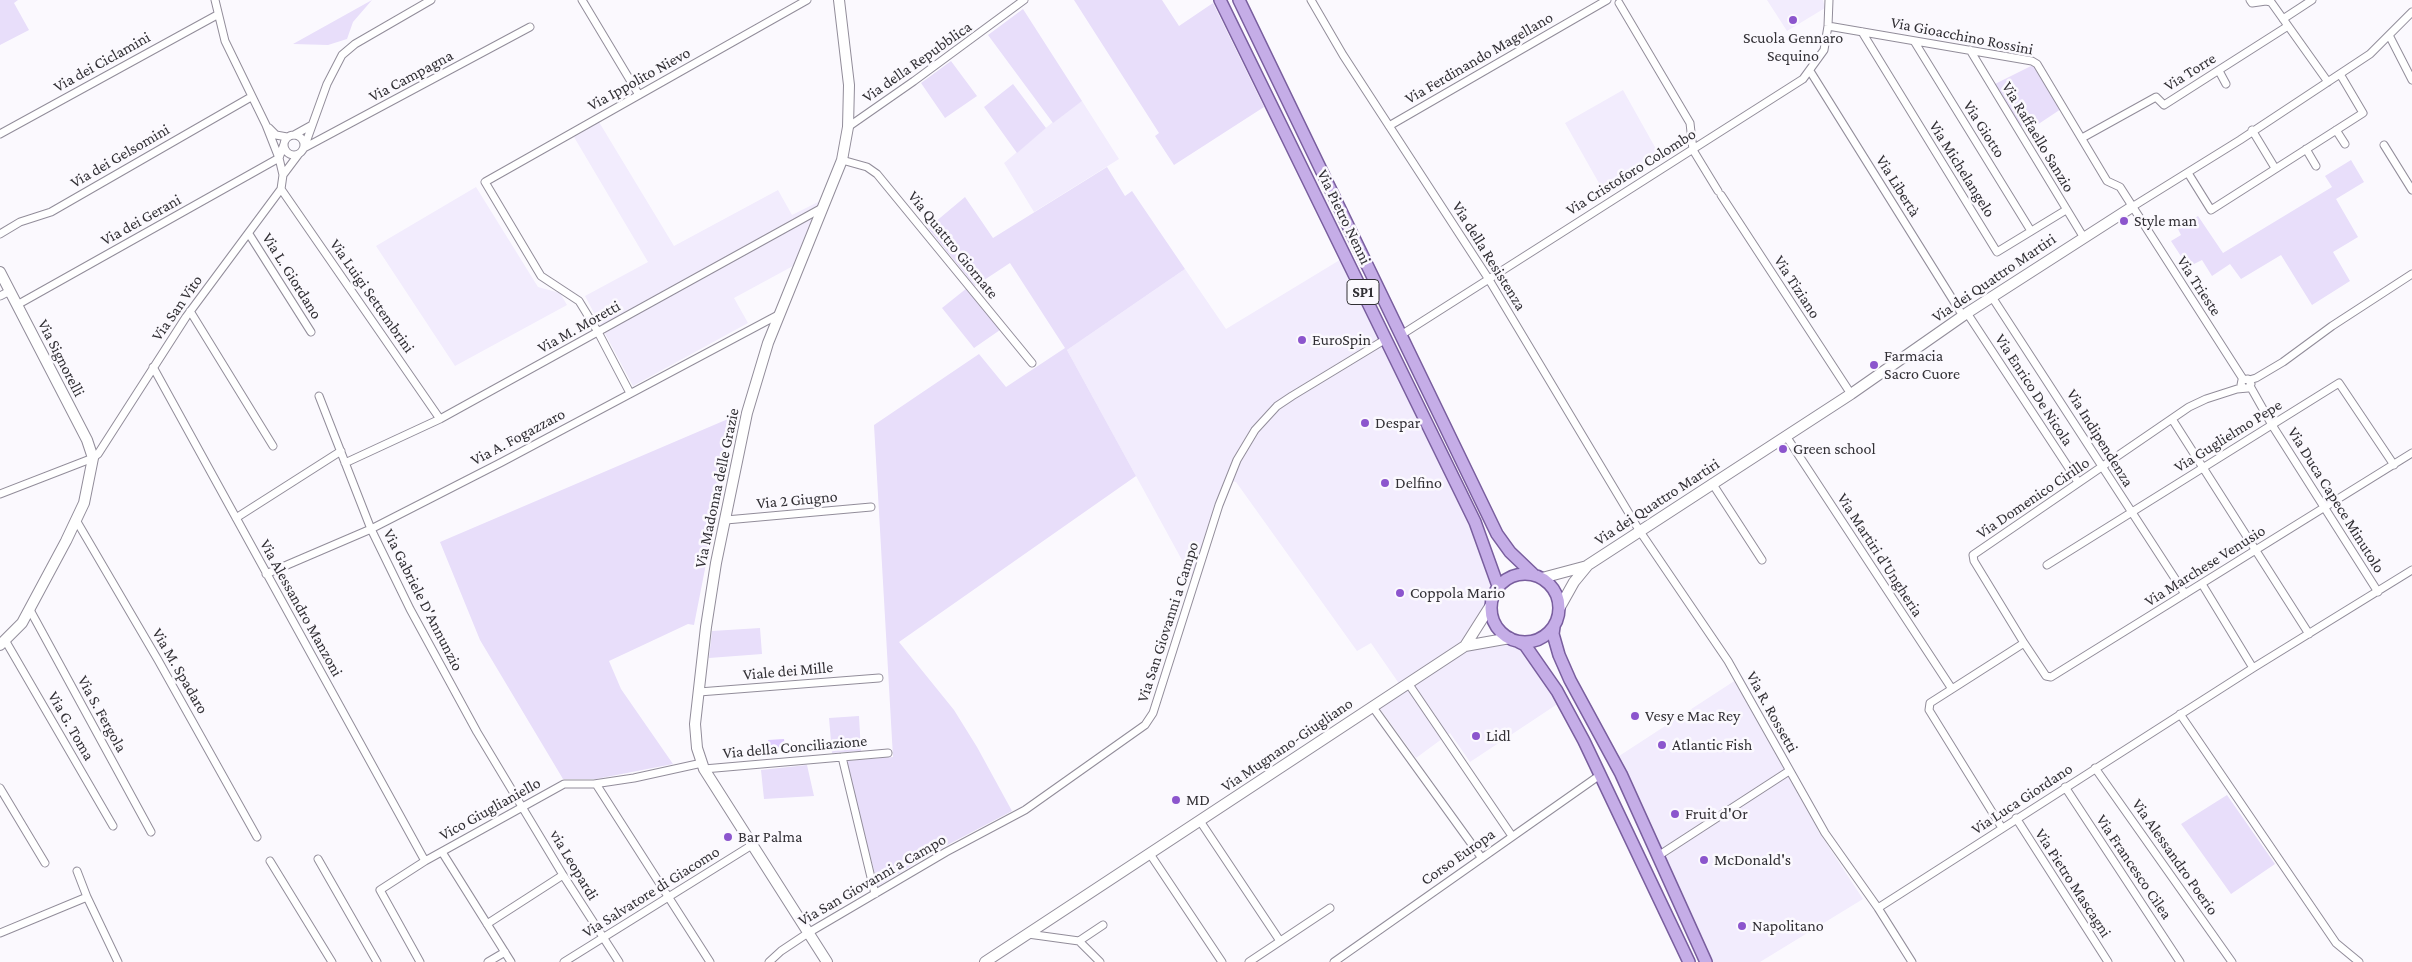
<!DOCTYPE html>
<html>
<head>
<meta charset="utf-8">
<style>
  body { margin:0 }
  canvas { display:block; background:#fbf9fe }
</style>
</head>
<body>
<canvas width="2412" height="962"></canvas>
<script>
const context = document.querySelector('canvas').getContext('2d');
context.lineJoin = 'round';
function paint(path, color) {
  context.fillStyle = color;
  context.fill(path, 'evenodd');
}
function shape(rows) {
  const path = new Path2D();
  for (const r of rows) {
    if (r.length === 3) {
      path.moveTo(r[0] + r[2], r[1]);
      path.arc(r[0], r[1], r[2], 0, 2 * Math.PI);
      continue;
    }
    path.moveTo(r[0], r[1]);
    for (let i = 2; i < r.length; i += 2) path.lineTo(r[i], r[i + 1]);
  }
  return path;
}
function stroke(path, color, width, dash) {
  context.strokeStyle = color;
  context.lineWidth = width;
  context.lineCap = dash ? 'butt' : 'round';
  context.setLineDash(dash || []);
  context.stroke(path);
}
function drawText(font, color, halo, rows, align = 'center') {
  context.font = font + ' "Crimson Pro",serif';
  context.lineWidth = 5;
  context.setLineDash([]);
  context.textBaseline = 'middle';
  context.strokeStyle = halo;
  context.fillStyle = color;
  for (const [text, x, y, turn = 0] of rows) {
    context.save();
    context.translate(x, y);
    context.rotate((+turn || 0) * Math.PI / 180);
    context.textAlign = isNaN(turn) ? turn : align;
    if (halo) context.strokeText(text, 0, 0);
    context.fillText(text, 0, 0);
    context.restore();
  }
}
paint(shape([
  [1767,0,1823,0,1825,8,1787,31],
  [1623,90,1660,156,1604,192,1565,123],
  [1082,101,1119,159,1034,212,1004,163,1066,111],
  [599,122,674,246,778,190,792,215,820,201,793,266,734,298,748,323,633,386,585,296,648,262,574,137],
  [476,187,538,287,560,293,567,305,455,366,376,246],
  [1343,258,1465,510,1495,586,1490,594,1488,603,1463,643,1400,685,1371,643,1357,651,1236,482,1226,480,1194,582,1067,350,1185,269,1226,329],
  [1509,642,1519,645,1559,703,1470,762,1450,733,1416,758,1378,706,1466,649],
  [1742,676,1825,824,1817,829,1863,899,1760,962,1711,962,1616,758]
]), '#f2ecfd');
paint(shape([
  [0,0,18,0,14,3,29,30,0,45],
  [372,0,353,22,347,39,328,45,293,44],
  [1074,0,1162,0,1179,26,1213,3,1264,107,1174,165,1155,136,1159,133],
  [1023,9,1082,101,1053,123,988,35],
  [951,61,977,96,945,118,921,83],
  [2033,65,2061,109,2034,127,2027,123,2021,126,1995,84],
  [1013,84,1046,128,1017,153,984,107],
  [2351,160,2364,182,2336,199,2358,237,2333,252,2350,281,2312,305,2281,255,2241,279,2230,264,2212,276,2202,260,2188,267,2171,241,2181,235,2178,229,2198,216,2223,253,2332,187,2325,176],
  [1107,167,1125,196,1132,191,1185,269,1067,350,1136,476,899,642,954,710,977,747,1012,811,936,851,878,886,846,761,893,757,874,425,979,354,1006,387,1065,348,1010,263,975,286,928,228,965,197,993,238],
  [967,288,1000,330,974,348,942,308],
  [735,416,694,625,688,624,609,661,621,689,673,764,596,779,563,779,480,640,440,542],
  [760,628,762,654,709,658,712,631],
  [859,716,861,751,832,753,829,718],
  [807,765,814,796,764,799,761,770],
  [2227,795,2275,864,2231,894,2181,824]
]), '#e8defa');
paint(shape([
  [784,739,785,747,769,748,768,740]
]), '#decbfd');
const street = shape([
  [582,0,639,95],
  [1311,0,1343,55,1488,278,1639,530,1728,661,1825,833,1878,908,1912,962],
  [2250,0,2252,3,2266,1,2271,2,2328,82],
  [1619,3,1690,123,1693,150,1718,191],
  [2283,19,2312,0],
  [1828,26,2032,61,2037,64,2107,181,2120,187,2243,379],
  [1862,32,1997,252,2066,210],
  [2390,37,2412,80],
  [1914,41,2031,231],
  [1970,50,2084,238],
  [1810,71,1963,316],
  [2219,71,2226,84],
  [1389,126,1607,0],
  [848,127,914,81,1024,0],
  [269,128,276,135,287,137],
  [2252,130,2275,168],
  [2336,130,2345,144],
  [0,134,217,15],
  [294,145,10],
  [294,135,312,125],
  [2082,138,2156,97,2164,105,2288,26],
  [305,145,327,84,342,55,355,44,431,0],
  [2384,145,2412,190],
  [304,148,530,27],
  [2306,149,2316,166],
  [842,160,867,167,877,174,1032,363],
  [2188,173,2211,210,2363,113,2340,74],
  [283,175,298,155],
  [281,189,440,419],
  [1721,195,1851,394],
  [2132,207,2240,140,2370,54,2412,12],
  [0,234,20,222,51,212,251,97],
  [249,234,311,332],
  [0,296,10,291],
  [1992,297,2185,594],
  [17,305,279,158,284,144],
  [190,311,273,446],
  [1967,313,2078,482],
  [1401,335,1803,79,1824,50,1828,26,1829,0],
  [153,367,425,861],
  [2249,380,2256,378,2283,362,2332,326,2412,274],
  [2250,386,2272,425,2378,592],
  [630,393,598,332,579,301,541,276,485,182,807,0],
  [319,396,371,529,410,609,477,732,563,875,619,962],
  [2172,419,2309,634],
  [1786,436,1952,689,1930,703,1929,710,2002,828],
  [345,463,440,419,822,208],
  [1712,483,1762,560],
  [0,494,93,458,98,454,186,317,281,189,283,175,279,158,266,125,225,41,215,0],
  [236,518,341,451],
  [76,520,158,660,257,837],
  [726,520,871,507],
  [2047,565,2339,383,2394,465],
  [266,574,371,529,502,462,778,315],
  [2202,584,2253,668],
  [30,610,151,832],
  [5,640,113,826],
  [2024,643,2046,676,2051,677,2412,453],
  [1408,683,1512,836],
  [1952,689,2024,643,1974,561,1973,555,2189,407,2206,399,2237,389,2248,388,2251,384,2248,379,2242,380,2241,385,2244,388],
  [699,692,879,678],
  [1372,706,1481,857],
  [2180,714,2336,943,2359,962],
  [842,757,875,894],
  [2095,768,2232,962],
  [704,769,888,753],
  [596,784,710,962],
  [2065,787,2180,962],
  [0,788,45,863],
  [2016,818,2108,962],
  [1200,821,1280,941],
  [442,852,511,962],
  [1150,854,1222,962],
  [1658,856,1789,771],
  [318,859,377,962],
  [270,861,332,962],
  [77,871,87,897,118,962],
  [1878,908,2253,668,2412,570],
  [487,924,563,875],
  [0,933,87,897],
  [1028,934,1079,941,1103,925],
  [1079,941,1100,962],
  [420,962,380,890,425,861,564,784,594,784,634,778,702,763],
  [488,962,505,952],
  [564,962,752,845],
  [769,962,781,951,808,933,946,852,1025,810,1145,725,1153,713,1219,505,1237,460,1255,430,1277,406,1292,396,1386,339],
  [1249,962,1330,908],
  [1334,962,1600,775]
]);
const secondary = shape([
  [0,272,87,440,93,458,84,503,66,541,22,623,0,645],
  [1542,578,1587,566],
  [1560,607,1574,582,1588,565,1851,394,1967,313,2132,207],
  [1465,646,1491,605],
  [827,962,704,769,697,748,695,724,706,627,716,563,747,413,768,343,842,160,848,127,849,85,839,0],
  [985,962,1465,646,1510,638]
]);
const primary = shape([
  [1220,0,1475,522,1498,586],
  [1239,0,1497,534,1510,552,1533,574],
  [1525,608,34],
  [1554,627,1553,634,1559,655,1570,680,1621,774,1706,962],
  [1519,642,1525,645,1557,691,1584,741,1689,962]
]);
stroke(street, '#928d9a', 9);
stroke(secondary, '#928d9a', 12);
stroke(primary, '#795e9e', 14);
stroke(street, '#fff', 7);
stroke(secondary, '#fff', 10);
stroke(primary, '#c5ade7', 11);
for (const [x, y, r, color] of [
  [1793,20,5,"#8c55cd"],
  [2124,221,5,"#8c55cd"],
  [1302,340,5,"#8c55cd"],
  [1874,365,5,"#8c55cd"],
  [1365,423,5,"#8c55cd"],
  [1783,449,5,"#8c55cd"],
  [1385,483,5,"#8c55cd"],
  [1400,593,5,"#8c55cd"],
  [1635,716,5,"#8c55cd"],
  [1476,736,5,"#8c55cd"],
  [1662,745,5,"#8c55cd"],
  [1176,800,5,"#8c55cd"],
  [1675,814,5,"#8c55cd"],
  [728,837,5,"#8c55cd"],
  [1704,860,5,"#8c55cd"],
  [1742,926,5,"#8c55cd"]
]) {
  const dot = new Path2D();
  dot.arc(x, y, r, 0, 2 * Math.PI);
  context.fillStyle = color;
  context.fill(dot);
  stroke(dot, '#fbf9fe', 2);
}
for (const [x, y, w] of [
  [1363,292,32]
]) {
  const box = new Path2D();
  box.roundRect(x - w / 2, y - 12.5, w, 25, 4);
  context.fillStyle = '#fbf9fe';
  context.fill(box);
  stroke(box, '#323035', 1);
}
drawText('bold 15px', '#323035', null, [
  ["SP1",1363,292]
]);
drawText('16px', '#323035', '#fbf9fe', [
  ["Via Gioacchino Rossini",1962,36,11],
  ["Via Ferdinando Magellano",1479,58,-30],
  ["Via dei Ciclamini",102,62,-29],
  ["Via della Repubblica",917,62,-35],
  ["Via Torre",2190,72,-32],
  ["Via Campagna",411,76,-28],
  ["Via Ippolito Nievo",639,79,-29],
  ["Via Giotto",1984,129,58],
  ["Via Raffaello Sanzio",2038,137,59],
  ["Via dei Gelsomini",120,156,-30],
  ["Via Michelangelo",1962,169,58],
  ["Via Cristoforo Colombo",1631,172,-32],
  ["Via Libertà",1898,186,58],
  ["Via Pietro Nenni",1344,217,64],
  ["Via dei Gerani",141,220,-29],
  ["Via Quattro Giornate",953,245,51],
  ["Via della Resistenza",1489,256,58],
  ["Via L. Giordano",292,276,58],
  ["Via dei Quattro Martiri",1994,278,-34],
  ["Via Trieste",2199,286,57],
  ["Via Tiziano",1797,287,57],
  ["Via Luigi Settembrini",372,296,55],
  ["Via San Vito",177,308,-55],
  ["Via M. Moretti",579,327,-29],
  ["Via Signorelli",61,358,63],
  ["Via Enrico De Nicola",2034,390,57],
  ["Via Guglielmo Pepe",2228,436,-32],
  ["Via A. Fogazzaro",518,437,-28],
  ["Via Indipendenza",2100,438,58],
  ["Via Madonna delle Grazie",717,488,-78],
  ["Via Domenico Cirillo",2033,498,-34],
  ["Via 2 Giugno",797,500,-5],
  ["Via Duca Capece Minutolo",2336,500,58],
  ["Via dei Quattro Martiri",1657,502,-33],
  ["Via Martiri d'Ungheria",1880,555,57],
  ["Via Marchese Venusio",2205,566,-32],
  ["Via Gabriele D'Annunzio",423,600,63],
  ["Via Alessandro Manzoni",301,608,61],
  ["Via San Giovanni a Campo",1168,622,-72],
  ["Via M. Spadaro",180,671,60],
  ["Viale dei Mille",788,671,-5],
  ["Via R. Rossetti",1772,712,61],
  ["Via S. Fergola",102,714,61],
  ["Via G. Toma",71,726,60],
  ["Via Mugnano-Giugliano",1287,745,-34],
  ["Via della Conciliazione",795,747,-5],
  ["Via Luca Giordano",2022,799,-33],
  ["Vico Giuglianiello",490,809,-29],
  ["Corso Europa",1458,857,-35],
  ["Via Alessandro Poerio",2175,857,55],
  ["via Leopardi",574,865,59],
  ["Via Francesco Cilea",2134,867,56],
  ["Via San Giovanni a Campo",872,880,-30],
  ["Via Pietro Mascagni",2073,883,57],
  ["Via Salvatore di Giacomo",651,892,-32]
]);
drawText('16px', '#323035', '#fbf9fe', [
  ["Scuola Gennaro",1793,38,"center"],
  ["Sequino",1793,56,"center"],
  ["Style man",2134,221],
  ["EuroSpin",1312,340],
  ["Farmacia",1884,356],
  ["Sacro Cuore",1884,374],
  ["Despar",1375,423],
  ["Green school",1793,449],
  ["Delfino",1395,483],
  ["Coppola Mario",1410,593],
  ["Vesy e Mac Rey",1645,716],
  ["Lidl",1486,736],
  ["Atlantic Fish",1672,745],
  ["MD",1186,800],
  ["Fruit d'Or",1685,814],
  ["Bar Palma",738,837],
  ["McDonald's",1714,860],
  ["Napolitano",1752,926]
], 'left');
</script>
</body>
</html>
